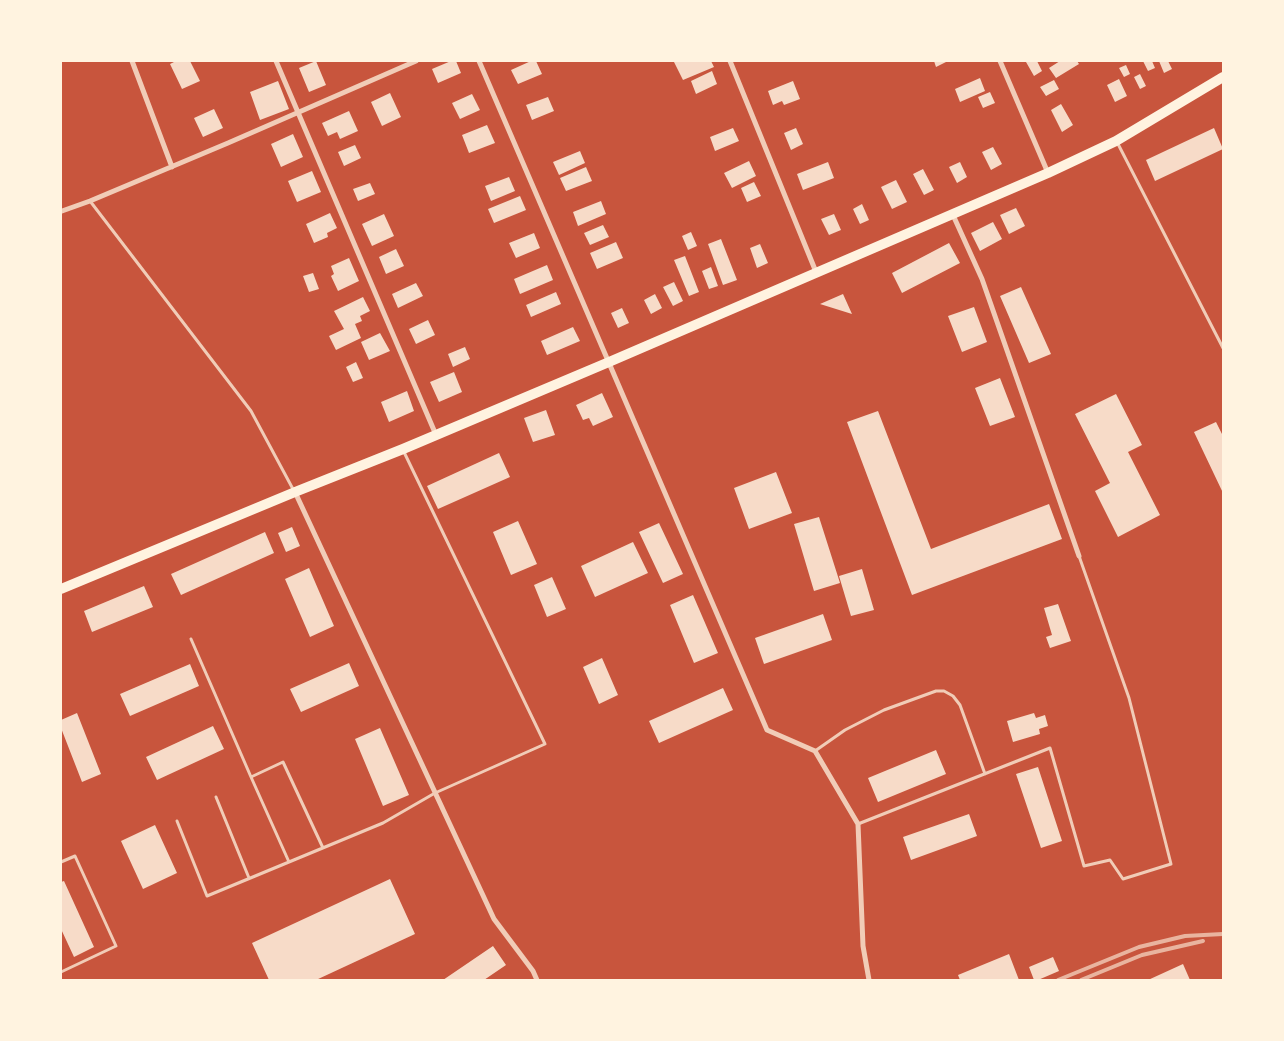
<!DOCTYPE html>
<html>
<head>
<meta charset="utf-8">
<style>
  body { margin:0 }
  #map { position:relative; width:1284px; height:1041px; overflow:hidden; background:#c8553d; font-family:"Alegreya Sans",sans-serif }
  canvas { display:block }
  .frame { position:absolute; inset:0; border:62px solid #fff3e0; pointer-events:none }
</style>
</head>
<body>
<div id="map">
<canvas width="1284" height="1041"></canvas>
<div class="frame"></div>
</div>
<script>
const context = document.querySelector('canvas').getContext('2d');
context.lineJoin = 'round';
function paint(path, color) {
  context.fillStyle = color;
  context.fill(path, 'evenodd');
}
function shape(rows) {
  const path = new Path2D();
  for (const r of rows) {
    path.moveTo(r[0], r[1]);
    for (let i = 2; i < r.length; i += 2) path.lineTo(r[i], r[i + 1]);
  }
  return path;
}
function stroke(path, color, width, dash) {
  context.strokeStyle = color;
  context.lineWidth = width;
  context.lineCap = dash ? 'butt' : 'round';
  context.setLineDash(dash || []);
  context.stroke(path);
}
paint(shape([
  [176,61,190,61,200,81,182,89,170,64],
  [316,61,326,85,309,92,299,68],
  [451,61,456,61,461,73,438,83,432,69],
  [531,61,536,61,542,74,518,84,511,70],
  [676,61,711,61,714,67,683,80,674,62],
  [934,61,948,61,936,67],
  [1028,61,1037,61,1042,71,1034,76,1026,62],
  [1060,61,1077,61,1079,64,1056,78,1049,68],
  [1143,61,1152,61,1155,68,1148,71],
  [1159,61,1168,61,1172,69,1164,73],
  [1126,65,1130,74,1124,77,1119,68],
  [712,71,717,84,696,94,691,81],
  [1140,74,1146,86,1140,89,1134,77],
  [980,78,985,91,960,102,955,89],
  [1119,79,1127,96,1115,102,1107,85],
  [1054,80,1059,89,1046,96,1040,87],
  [278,81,289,109,260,120,250,92],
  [793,81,800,99,784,105,782,101,773,105,768,91],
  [990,92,995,103,983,108,978,97],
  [390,93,401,117,382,126,371,102],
  [472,94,480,110,460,119,452,103],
  [548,97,554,111,532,120,526,105],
  [1061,104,1073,125,1062,132,1051,110],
  [214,109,223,128,203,137,194,118],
  [349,111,358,131,340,139,337,132,328,136,322,123],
  [487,125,495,143,469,153,462,135],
  [733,128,739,141,715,151,710,137],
  [796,128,803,144,791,150,784,133],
  [1214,128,1223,149,1155,181,1146,160],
  [293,134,303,157,281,167,271,144],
  [355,145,361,158,344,166,338,152],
  [993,147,1002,164,991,170,982,152],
  [580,151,585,163,559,175,553,162],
  [749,161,756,176,732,188,724,173],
  [828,162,834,178,803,190,797,174],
  [960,162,967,177,957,183,949,167],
  [586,167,592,181,566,191,560,178],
  [923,169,934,190,924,195,913,174],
  [312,171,321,192,297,202,288,181],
  [509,177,515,191,491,201,485,186],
  [896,180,907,202,892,209,881,187],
  [754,182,761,196,747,202,741,188],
  [370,183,375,194,358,201,353,189],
  [520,196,526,210,494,223,488,209],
  [601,201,606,214,578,226,573,212],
  [862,204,869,220,860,224,853,209],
  [1016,208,1025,226,1009,234,1000,215],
  [330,213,337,228,327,233,328,237,314,243,306,224],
  [384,214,394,236,372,246,362,224],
  [834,214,841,230,829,235,821,219],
  [993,222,1002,239,980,251,971,233],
  [603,225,609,237,590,245,584,233],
  [691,232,697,246,688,250,682,236],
  [534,233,540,248,516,258,509,243],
  [721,239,737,280,723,285,708,244],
  [616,242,623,258,597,269,590,253],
  [949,243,960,263,902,293,892,273],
  [760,244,768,263,757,268,750,248],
  [396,249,404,266,386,274,379,257],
  [685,256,699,292,689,296,674,260],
  [349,258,359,281,338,291,331,276,334,274,331,266],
  [547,265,553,280,520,294,514,279],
  [711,267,718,286,709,289,702,271],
  [313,273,319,289,309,292,303,276],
  [674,282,683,301,673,306,663,287],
  [416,283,423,296,398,308,392,294],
  [1021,287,1051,354,1029,363,1000,296],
  [556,292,561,304,531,317,526,305],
  [655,294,662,308,651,314,644,300],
  [843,294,852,314,820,304],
  [363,297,370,311,360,316,362,321,355,324,361,338,336,350,329,336,344,329,334,311],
  [974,307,987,342,962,352,948,316],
  [622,308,629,323,618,328,611,313],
  [428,320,435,335,416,344,409,329],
  [573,327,580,341,547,355,541,341],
  [380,333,390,351,369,360,361,342],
  [465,347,470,359,453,367,448,354],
  [356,362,363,378,353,382,346,367],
  [454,372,462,392,439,402,430,382],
  [1000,378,1015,417,990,426,975,388],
  [407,391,414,411,389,422,381,402],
  [602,393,613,417,593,426,589,418,583,420,576,405],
  [1116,394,1142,445,1128,452,1160,515,1118,537,1095,491,1110,483,1075,414],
  [546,410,555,435,533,442,524,418],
  [878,411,931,549,1049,504,1062,539,912,595,847,422],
  [1216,422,1223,436,1223,493,1194,432],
  [499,453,510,477,438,509,427,486],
  [776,472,792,513,749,529,734,488],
  [819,517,840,583,814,591,794,524],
  [518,521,537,564,511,575,493,532],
  [659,523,683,574,663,583,639,532],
  [292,527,300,546,286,552,278,533],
  [265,532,274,553,181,595,171,574],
  [633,542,648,573,595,597,581,566],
  [309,568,334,626,310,637,285,579],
  [862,569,874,610,851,616,839,576],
  [552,577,566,609,547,617,534,585],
  [144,586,153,607,92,632,84,611],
  [693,595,718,653,694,663,670,605],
  [1058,604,1071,641,1050,648,1046,637,1052,635,1044,608],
  [823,614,832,640,764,664,755,638],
  [602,658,618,695,599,704,583,667],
  [349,663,359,686,301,712,290,689],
  [190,664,199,686,130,716,120,694],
  [723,688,733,710,659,743,649,721],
  [77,713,101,774,82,782,61,728,61,720],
  [1034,713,1036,718,1045,715,1048,726,1039,729,1040,734,1013,742,1007,721],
  [213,726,224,749,157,780,146,757],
  [380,728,409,795,383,806,355,739],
  [936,750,946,774,878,802,868,778],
  [1038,767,1062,841,1041,848,1016,774],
  [969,814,977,836,911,860,903,837],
  [155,825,177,873,143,889,121,841],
  [390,879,415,934,316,980,269,980,252,943],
  [64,881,94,947,74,957,61,929,61,882],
  [493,946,506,965,484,980,443,980],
  [1009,954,1019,980,960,980,958,975],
  [1053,957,1059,971,1038,980,1034,980,1029,967],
  [1183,964,1190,980,1148,980]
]), '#f7dbc8');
stroke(shape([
  [1117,142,1223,348],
  [90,201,251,411,294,491],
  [191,639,251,777],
  [815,751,845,730,884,710,936,691,944,691,953,696,960,705,985,774],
  [216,797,249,878],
  [177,821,207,896,383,823,435,793,545,744,403,450],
  [858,824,1050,748,1084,866,1110,860,1123,879,1171,864,1129,698,1079,556],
  [61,862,75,856,116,946,61,972],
  [289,862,251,777,283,762,323,848]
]), '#f1ccb7', 3);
stroke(shape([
  [132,61,172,167],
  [276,61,436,435],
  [479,61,767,730,815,751,858,824,863,946,869,980],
  [730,61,816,272],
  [1000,61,1048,173],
  [62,211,90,201,228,143,416,61],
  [953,215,982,279,1079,556],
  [295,492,494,919,533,971,537,980]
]), '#f1ccb7', 5);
stroke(shape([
  [61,589,295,492,403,449,609,362,1048,173,1116,141,1223,77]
]), '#fff3e0', 10);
stroke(shape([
  [1058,980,1139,947,1185,936,1223,934],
  [1081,980,1142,955,1203,941]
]), '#e9b49f', 4);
</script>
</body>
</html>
